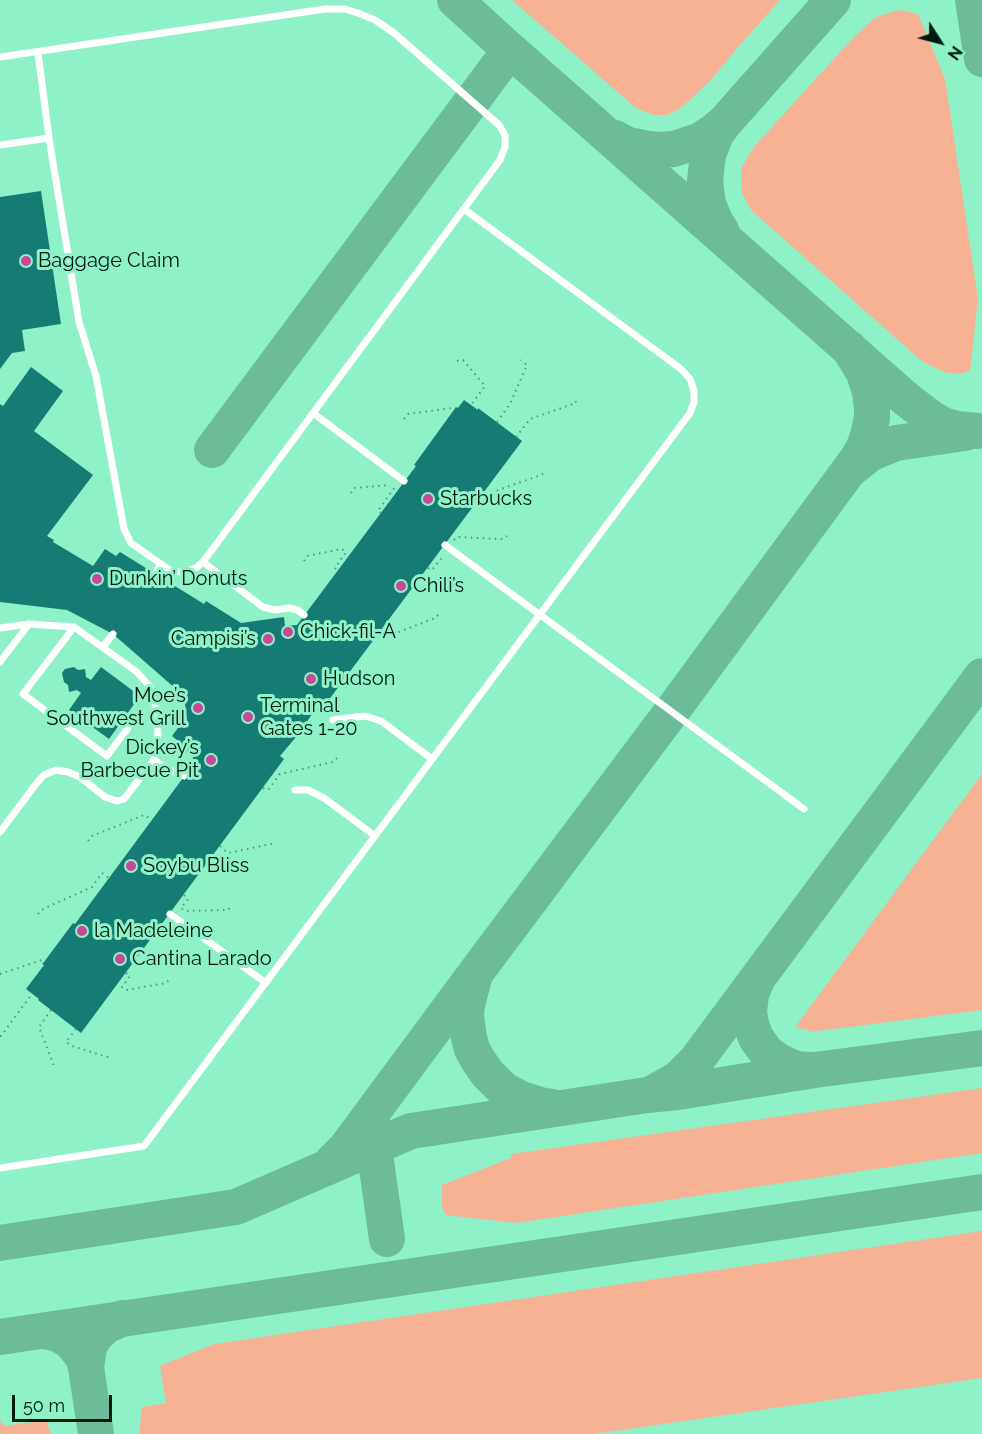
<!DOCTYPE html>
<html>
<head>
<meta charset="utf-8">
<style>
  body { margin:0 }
  #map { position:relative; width:982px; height:1434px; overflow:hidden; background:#8ff1c8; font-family:Raleway,sans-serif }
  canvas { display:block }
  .north { position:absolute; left:910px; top:12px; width:60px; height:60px; -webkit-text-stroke:4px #8ff1c8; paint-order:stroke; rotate:126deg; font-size:16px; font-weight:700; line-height:24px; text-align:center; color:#00190e }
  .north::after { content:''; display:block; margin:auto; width:21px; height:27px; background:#00190e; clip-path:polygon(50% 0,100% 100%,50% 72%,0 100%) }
  .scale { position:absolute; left:12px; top:1395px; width:100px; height:27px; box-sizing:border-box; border:3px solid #00190e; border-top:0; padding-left:8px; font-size:18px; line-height:21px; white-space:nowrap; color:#00190e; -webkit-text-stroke:4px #8ff1c8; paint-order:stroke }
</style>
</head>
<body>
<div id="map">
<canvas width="982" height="1434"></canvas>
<div class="north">N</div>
<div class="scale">50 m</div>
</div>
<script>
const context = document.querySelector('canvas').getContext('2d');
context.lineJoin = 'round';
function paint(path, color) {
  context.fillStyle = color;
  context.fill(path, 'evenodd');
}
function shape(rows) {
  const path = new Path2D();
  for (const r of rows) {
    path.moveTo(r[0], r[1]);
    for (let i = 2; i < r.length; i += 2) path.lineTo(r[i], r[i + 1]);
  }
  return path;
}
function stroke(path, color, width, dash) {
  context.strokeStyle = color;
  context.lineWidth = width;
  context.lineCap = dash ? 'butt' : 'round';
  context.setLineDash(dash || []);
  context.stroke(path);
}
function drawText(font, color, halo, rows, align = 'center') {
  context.font = font + ' Raleway,sans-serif';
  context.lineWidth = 6;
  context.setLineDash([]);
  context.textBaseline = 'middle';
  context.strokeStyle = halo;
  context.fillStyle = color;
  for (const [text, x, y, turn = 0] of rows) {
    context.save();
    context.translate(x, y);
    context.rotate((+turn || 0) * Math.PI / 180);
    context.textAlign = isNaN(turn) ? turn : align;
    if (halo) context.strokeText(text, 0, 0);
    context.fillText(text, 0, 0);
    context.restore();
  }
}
paint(shape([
  [512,0,780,0,737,48,711,80,683,106,674,112,666,115,653,115,636,108],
  [899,10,918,14,945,79,978,299,970,371,962,373,956,374,944,372,923,362,752,211,749,206,742,193,741,178,742,167,753,148,852,39,876,17],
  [982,774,982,1010,810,1032,809,1030,797,1028,796,1026],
  [982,1088,982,1153,516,1223,446,1215,442,1207,442,1185,511,1158,511,1154],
  [982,1231,982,1378,594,1434,139,1434,142,1407,166,1403,160,1366,214,1344],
  [46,1420,51,1434,0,1434,0,1421,5,1426]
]), '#f6b293');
stroke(shape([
  [455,0,501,42,906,399,931,418,943,425,957,429,978,431],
  [973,0,982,59],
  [615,138,628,145,643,148,659,150,674,149,701,140,713,132,725,122],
  [722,232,716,223,708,204,705,181,708,155,716,134,725,122,833,0],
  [212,450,510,50],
  [851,469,871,453,896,443,965,433],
  [474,978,467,1005,466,1016,469,1038,472,1049,478,1060,487,1073,504,1090,521,1099,540,1105,552,1107],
  [757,980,751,994,749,1012,751,1024,756,1038,767,1053,780,1062,796,1069,812,1070],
  [653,1093,678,1079,696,1061,982,676],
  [372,1124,373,1140,387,1239],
  [332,1162,346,1148,480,967,672,711,858,458,864,447,868,436,872,418,872,408,870,392,864,373,849,348],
  [0,1243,236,1207,411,1131,647,1095,678,1092,815,1070,982,1048],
  [44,1331,58,1334,71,1342,83,1357,86,1367,89,1347,96,1335,106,1326,123,1318],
  [0,1337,982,1192],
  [86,1367,96,1434]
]), '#6cbc9a', 36);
paint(shape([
  [41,191,61,324,22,330,25,351,12,353,0,369,0,197],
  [31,367,63,391,34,431,93,475,47,536,54,540,53,542,93,566,105,549,116,556,120,552,204,604,206,601,241,623,284,617,285,626,297,625,416,466,414,465,456,407,458,408,464,400,478,410,478,408,522,441,319,713,315,710,301,730,302,735,296,737,280,756,284,759,81,1033,38,1000,39,999,26,989,44,965,42,964,44,962,73,923,75,924,194,763,192,753,188,753,175,744,178,741,172,736,183,721,187,721,184,696,113,634,67,610,0,602,0,404,3,406],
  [74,667,78,670,85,669,86,677,91,680,101,667,140,696,109,739,69,710,81,693,77,690,69,692,68,685,64,682,62,673,65,669]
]), '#167c73');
stroke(shape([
  [457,361,463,360,485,386,471,405],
  [404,419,408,414,452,408,455,409],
  [497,422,510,404,527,365,521,360],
  [516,437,530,419,576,403,575,397],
  [351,493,354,488,390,485],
  [477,503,484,508,498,490,541,475,545,472],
  [381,513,378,511,395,487],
  [454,540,457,537,503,539,507,536],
  [304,561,307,556,342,549,346,552,335,568,338,570],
  [428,568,432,570,444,555],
  [383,629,391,635,435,618,439,614],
  [340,685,343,687,387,681,392,677],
  [263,788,268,790,280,774,333,762,337,758],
  [88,841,92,836,144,815,152,820],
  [220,846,228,853,271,844,275,840],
  [184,895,188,899,181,908,185,911,228,910,232,905],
  [38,914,43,909,92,887,102,873,109,878],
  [126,973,130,976,122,987,126,990,166,983,171,978],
  [0,974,42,960,44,962],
  [51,1010,39,1027,54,1066],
  [76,1029,66,1042,72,1046,107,1057,112,1054],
  [0,1036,1,1036,32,994]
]), '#529579', 2, [1.5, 4.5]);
stroke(shape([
  [0,57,325,9,345,9,358,13,375,20,394,33,499,125,505,135,505,147,500,160,203,562,196,568,183,572,171,571,131,543,124,529,96,376,79,322,49,138,38,53],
  [0,145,49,138],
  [313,413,404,481],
  [445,545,804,809],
  [203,562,263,607,275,610,289,608,298,610,304,615],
  [155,574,161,564],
  [74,627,23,694,107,756,128,728],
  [0,628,29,624,74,627,137,672,150,687,155,704,158,734,154,760,124,799,117,801,105,797,80,777,68,772,56,770,44,775,36,784,0,832],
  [103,647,113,634],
  [0,662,29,624],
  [333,720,365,716,381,721,432,759],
  [154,760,167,769,184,776],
  [295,790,308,790,324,798,375,836],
  [170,914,266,983],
  [0,1168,144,1146,690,413,694,402,694,391,690,379,681,369,464,209]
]), '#fff', 7);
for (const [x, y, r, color] of [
  [26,261,6,"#c64896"],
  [428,499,6,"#c64896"],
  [97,579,6,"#c64896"],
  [401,586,6,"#c64896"],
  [288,632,6,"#c64896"],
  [268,639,6,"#c64896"],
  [311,679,6,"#c64896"],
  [198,708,6,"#c64896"],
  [248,717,6,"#c64896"],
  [211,760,6,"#c64896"],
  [131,866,6,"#c64896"],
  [82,931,6,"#c64896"],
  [120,959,6,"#c64896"]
]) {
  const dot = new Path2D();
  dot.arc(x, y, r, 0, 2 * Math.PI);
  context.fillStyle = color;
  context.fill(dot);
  stroke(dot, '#8ff1c8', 2);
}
drawText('20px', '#00190e', '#8ff1c8', [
  ["Baggage Claim",38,261],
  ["Starbucks",440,499],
  ["Dunkin’ Donuts",109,579],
  ["Chili’s",413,586],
  ["Chick-fil-A",300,632],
  ["Campisi’s",256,639,"right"],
  ["Hudson",323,679],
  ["Moe’s",186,696,"right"],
  ["Southwest Grill",186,719,"right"],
  ["Terminal",260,706],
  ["Gates 1-20",260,729],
  ["Dickey’s",199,748,"right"],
  ["Barbecue Pit",199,771,"right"],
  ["Soybu Bliss",143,866],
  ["la Madeleine",94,931],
  ["Cantina Larado",132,959]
], 'left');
</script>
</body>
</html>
